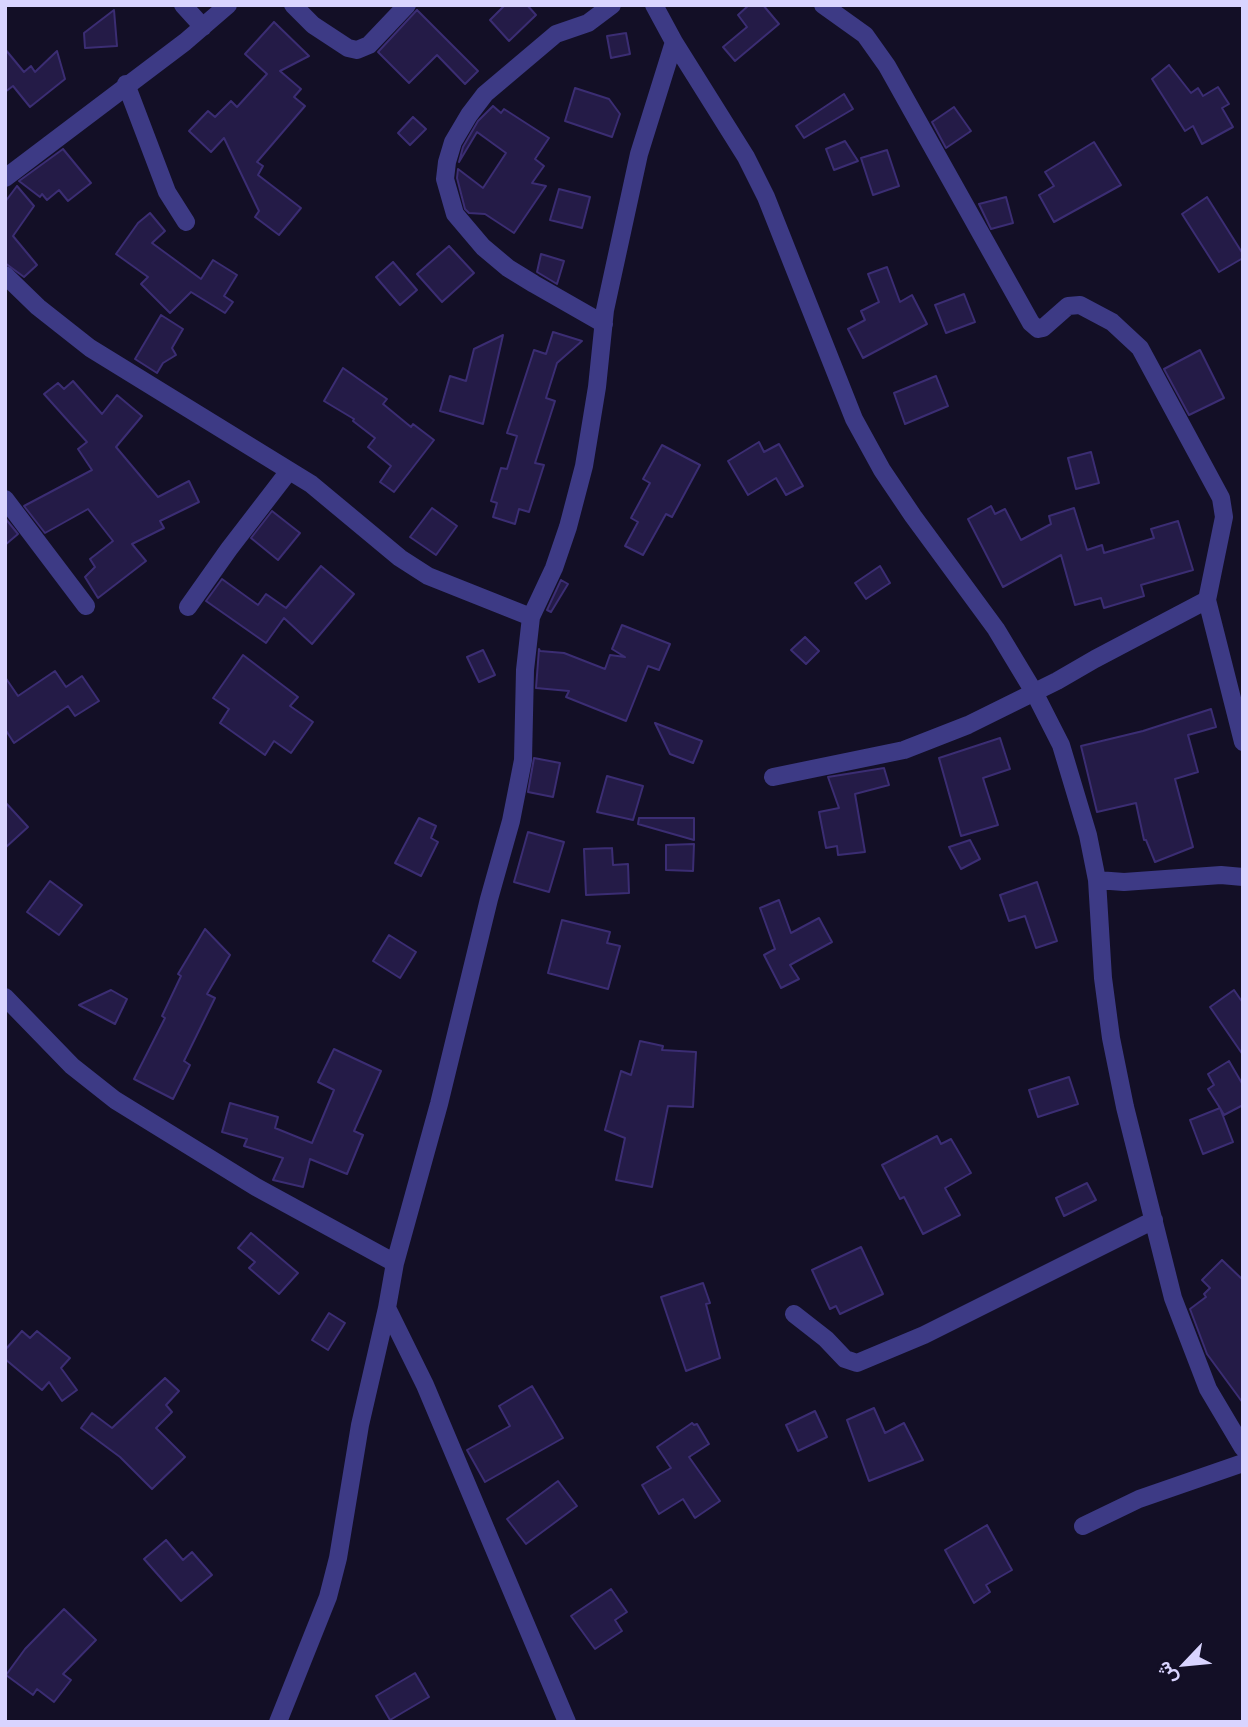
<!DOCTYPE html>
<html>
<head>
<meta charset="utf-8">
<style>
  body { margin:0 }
  #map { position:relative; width:1248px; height:1727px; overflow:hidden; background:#130f26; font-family:Raleway,Vazirmatn,sans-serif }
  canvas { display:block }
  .frame { position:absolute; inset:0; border:7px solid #d9d4ff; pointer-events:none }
  .north { position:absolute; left:1150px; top:1629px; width:70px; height:70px; -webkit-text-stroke:5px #130f26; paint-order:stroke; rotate:244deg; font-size:19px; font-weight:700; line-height:28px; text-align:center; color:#d9d4ff }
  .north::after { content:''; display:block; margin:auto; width:24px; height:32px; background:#d9d4ff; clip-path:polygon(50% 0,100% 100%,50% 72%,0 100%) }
</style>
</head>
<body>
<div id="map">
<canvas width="1248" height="1727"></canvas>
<div class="frame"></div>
<div class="north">ش</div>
</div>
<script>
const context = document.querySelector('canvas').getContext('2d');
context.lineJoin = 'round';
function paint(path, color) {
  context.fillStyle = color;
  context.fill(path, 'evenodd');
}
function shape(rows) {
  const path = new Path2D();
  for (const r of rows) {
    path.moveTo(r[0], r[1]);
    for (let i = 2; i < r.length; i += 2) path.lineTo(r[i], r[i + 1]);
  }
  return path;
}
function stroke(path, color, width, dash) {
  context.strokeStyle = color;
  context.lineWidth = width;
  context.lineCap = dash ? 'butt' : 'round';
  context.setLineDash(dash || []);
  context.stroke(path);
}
const building = shape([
  [505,5,527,5,536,15,509,41,490,20,505,5],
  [749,5,763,5,779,24,735,61,723,47,747,27,738,15,749,5],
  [114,10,117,46,85,48,84,33,114,10],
  [417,10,478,71,465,84,437,55,409,83,378,52,417,10],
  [274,22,309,56,280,71,301,89,294,97,305,106,257,162,263,166,258,175,301,208,279,235,255,217,259,211,224,138,211,152,189,131,208,111,215,117,231,101,237,107,267,74,245,54,274,22],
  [626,33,630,54,611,58,607,36,626,33],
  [5,49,24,72,31,66,35,72,57,51,65,79,30,107,13,86,5,92,5,49],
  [1169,65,1191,93,1198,88,1203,96,1218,87,1229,104,1222,108,1233,127,1202,144,1193,126,1185,131,1152,79,1169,65],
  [575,88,609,99,620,114,612,137,565,121,575,88],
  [844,94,853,109,804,138,796,126,844,94],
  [493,106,501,113,504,109,549,138,535,159,544,166,532,183,546,186,514,233,485,214,469,213,465,209,457,178,458,169,483,188,506,153,477,132,459,162,463,147,478,121,493,106],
  [954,107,971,131,946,148,932,122,954,107],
  [413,117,426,129,410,145,398,133,413,117],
  [845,141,858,161,834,170,826,149,845,141],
  [1094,142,1121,185,1054,222,1039,195,1054,186,1045,172,1094,142],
  [63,149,91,183,68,201,59,190,47,200,42,194,40,197,19,181,63,149],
  [887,150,899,186,873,195,861,158,887,150],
  [17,186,34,206,13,236,37,265,24,277,5,263,5,202,17,186],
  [559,189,590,197,582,228,550,220,559,189],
  [1006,197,1013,223,991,229,979,204,1006,197],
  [1207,197,1243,254,1243,258,1219,272,1182,214,1207,197],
  [150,213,165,231,152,243,201,279,213,260,237,275,224,296,233,302,225,313,191,292,170,313,141,284,148,277,116,254,138,223,150,213],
  [449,246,474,273,442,302,417,274,449,246],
  [541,254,564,261,557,284,537,272,541,254],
  [393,262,417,290,400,305,376,277,393,262],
  [887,267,900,302,912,295,927,324,863,358,848,329,865,320,861,311,879,302,868,274,887,267],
  [964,294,975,322,946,333,935,305,964,294],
  [161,315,183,329,172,348,176,355,163,363,157,373,135,359,161,315],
  [553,332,582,341,557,363,546,398,555,401,535,463,544,465,529,512,519,509,515,524,493,517,497,503,491,501,501,468,507,469,517,436,507,433,534,350,546,354,553,332],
  [503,335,483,424,440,411,450,376,466,381,474,349,503,335],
  [1200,350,1224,398,1189,415,1164,369,1200,350],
  [343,368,387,399,383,404,411,427,413,424,434,440,394,492,380,482,391,466,368,447,375,438,353,421,354,419,324,401,343,368],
  [936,376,948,406,905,424,894,393,936,376],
  [73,381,102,414,117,395,142,416,116,447,158,497,189,481,199,502,160,521,164,528,132,544,146,561,98,598,85,577,95,567,90,559,113,541,88,509,45,533,24,506,92,470,78,449,87,442,44,394,58,383,64,389,73,381],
  [759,442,764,452,779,444,803,486,786,495,776,478,748,495,728,461,759,442],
  [662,445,700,465,672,517,666,514,643,555,625,546,638,522,631,518,650,483,643,479,662,445],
  [1091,452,1099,483,1076,489,1068,458,1091,452],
  [991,506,995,514,1005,509,1021,540,1051,524,1049,516,1074,508,1087,550,1102,545,1104,553,1154,538,1151,529,1178,521,1193,570,1141,585,1144,596,1104,608,1101,598,1075,605,1061,555,1003,587,968,519,991,506],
  [432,508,457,526,436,555,410,537,432,508],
  [272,511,300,533,278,560,251,538,272,511],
  [5,518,18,534,5,545,5,518],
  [321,566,354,594,312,644,284,618,266,643,206,601,222,579,258,605,266,594,286,608,321,566],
  [880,566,890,583,866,599,855,583,880,566],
  [561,580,568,584,551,612,547,610,561,580],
  [622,625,670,644,659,670,648,666,626,721,566,697,569,691,536,688,539,649,540,651,564,653,605,669,610,655,625,657,612,649,622,625],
  [805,637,819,651,806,664,791,650,805,637],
  [483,650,495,675,479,682,467,657,483,650],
  [243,655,298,697,290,706,313,722,291,753,274,741,265,755,220,723,229,709,213,698,243,655],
  [55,671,66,687,82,676,99,701,75,716,68,706,14,743,5,729,5,677,18,696,55,671],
  [1211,709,1216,727,1188,735,1198,772,1175,779,1193,847,1155,862,1146,840,1144,840,1136,803,1097,812,1081,746,1143,731,1211,709],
  [655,723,702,741,693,763,670,754,655,723],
  [1000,738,1010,769,983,778,998,825,961,836,939,758,1000,738],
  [534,758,560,763,553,797,528,792,534,758],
  [884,768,889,785,855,794,865,852,838,855,837,846,826,848,819,812,839,808,828,777,884,768],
  [607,776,643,786,633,820,597,812,607,776],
  [5,802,28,827,5,848,5,802],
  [419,818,436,826,431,838,438,842,421,876,395,863,419,818],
  [639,818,694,818,694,840,638,824,639,818],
  [528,832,564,842,549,892,514,882,528,832],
  [970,840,980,859,961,869,949,847,970,840],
  [694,844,693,871,666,870,666,845,694,844],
  [612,848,613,865,628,864,629,893,586,895,584,849,612,848],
  [50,881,82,905,59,935,27,912,50,881],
  [1037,882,1057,941,1036,948,1025,916,1009,921,1000,895,1037,882],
  [779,900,791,933,819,918,832,942,790,965,799,979,781,988,764,955,775,949,760,908,779,900],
  [562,920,610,932,607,943,620,946,608,989,548,973,562,920],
  [205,929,230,955,207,994,215,998,184,1061,190,1065,173,1099,134,1079,165,1018,162,1016,181,976,178,974,205,929],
  [389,935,416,952,400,978,373,961,389,935],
  [111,990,127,999,115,1024,79,1005,111,990],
  [1234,990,1243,1003,1243,1055,1210,1007,1234,990],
  [640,1041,663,1046,662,1050,696,1052,693,1107,668,1106,652,1187,616,1180,625,1138,605,1130,621,1071,631,1075,640,1041],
  [334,1049,381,1071,354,1131,363,1135,347,1174,310,1159,303,1187,273,1180,283,1158,244,1146,247,1139,222,1132,230,1103,278,1117,275,1128,312,1143,334,1090,318,1082,334,1049],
  [1229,1061,1243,1085,1243,1105,1224,1115,1220,1108,1233,1142,1203,1154,1190,1120,1220,1108,1208,1089,1214,1085,1208,1074,1229,1061],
  [1069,1077,1078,1104,1038,1117,1029,1090,1069,1077],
  [937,1136,941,1144,951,1139,971,1173,945,1188,960,1215,923,1234,904,1197,900,1199,882,1165,937,1136],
  [1087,1183,1096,1200,1064,1216,1056,1198,1087,1183],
  [251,1233,298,1273,279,1294,249,1268,255,1262,238,1248,251,1233],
  [861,1247,883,1294,840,1314,836,1306,830,1309,812,1270,861,1247],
  [1222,1260,1243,1280,1243,1403,1207,1354,1190,1309,1206,1297,1204,1294,1210,1288,1202,1280,1222,1260],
  [703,1283,710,1303,706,1304,720,1358,686,1371,661,1297,703,1283],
  [329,1313,345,1323,328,1350,312,1340,329,1313],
  [22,1331,30,1338,37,1331,70,1358,61,1368,77,1390,62,1401,49,1382,42,1390,5,1359,5,1350,22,1331],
  [165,1378,179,1391,166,1405,172,1412,156,1428,185,1457,152,1489,120,1457,81,1428,92,1413,112,1428,165,1378],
  [532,1386,563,1438,485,1482,467,1450,510,1426,499,1406,532,1386],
  [874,1408,885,1433,904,1423,923,1460,869,1481,847,1420,874,1408],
  [815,1411,827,1437,798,1451,786,1425,815,1411],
  [692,1423,694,1425,697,1424,709,1444,689,1457,720,1501,695,1518,683,1499,659,1514,642,1485,671,1468,657,1447,692,1423],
  [558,1481,577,1506,526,1544,507,1519,558,1481],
  [987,1525,1012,1570,986,1585,990,1592,974,1603,945,1550,987,1525],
  [166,1540,183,1560,192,1552,212,1575,181,1601,144,1559,166,1540],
  [611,1589,627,1612,615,1620,622,1631,595,1649,571,1616,611,1589],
  [64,1609,96,1640,63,1674,71,1680,54,1702,37,1689,33,1695,6,1675,25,1649,64,1609],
  [415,1673,429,1697,390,1720,376,1696,415,1673]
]);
paint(building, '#241b47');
stroke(building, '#3b2d73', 2);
stroke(shape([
  [183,5,203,27],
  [293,5,313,25,348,48,357,50,369,45,407,5],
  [654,5,674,42,746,157,766,197,854,419,882,470,913,516,996,629,1034,692,1061,745,1088,835,1097,880,1103,978,1111,1038,1125,1107,1173,1298,1208,1389,1243,1448],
  [823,5,865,35,887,66,1031,323,1038,329,1043,328,1068,306,1080,305,1112,322,1140,348,1221,498,1224,517,1207,600,1243,742],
  [126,84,167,192,186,222],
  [5,178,185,42,228,5],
  [5,275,38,307,90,348,311,484,400,558,428,576,531,617],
  [604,324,534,284,508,268,483,247,455,214,445,179,447,162,453,142,469,115,485,94,556,34,588,23,612,5],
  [5,499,86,606],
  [188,607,229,549,289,471],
  [773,777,904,750,968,725,1057,681,1095,659,1207,600],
  [1097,880,1124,882,1221,875,1243,877],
  [5,997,72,1066,115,1100,256,1187,395,1263],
  [387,1308,425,1385,567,1722],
  [794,1314,826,1339,845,1359,857,1363,924,1335,1154,1220],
  [1083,1526,1139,1499,1243,1463],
  [278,1722,328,1597,338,1558,360,1425,387,1308,395,1263,439,1104,489,899,511,821,523,760,525,670,531,617,554,568,568,527,584,466,597,387,605,310,639,154,674,42]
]), '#3d3a85', 18);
</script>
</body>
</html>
